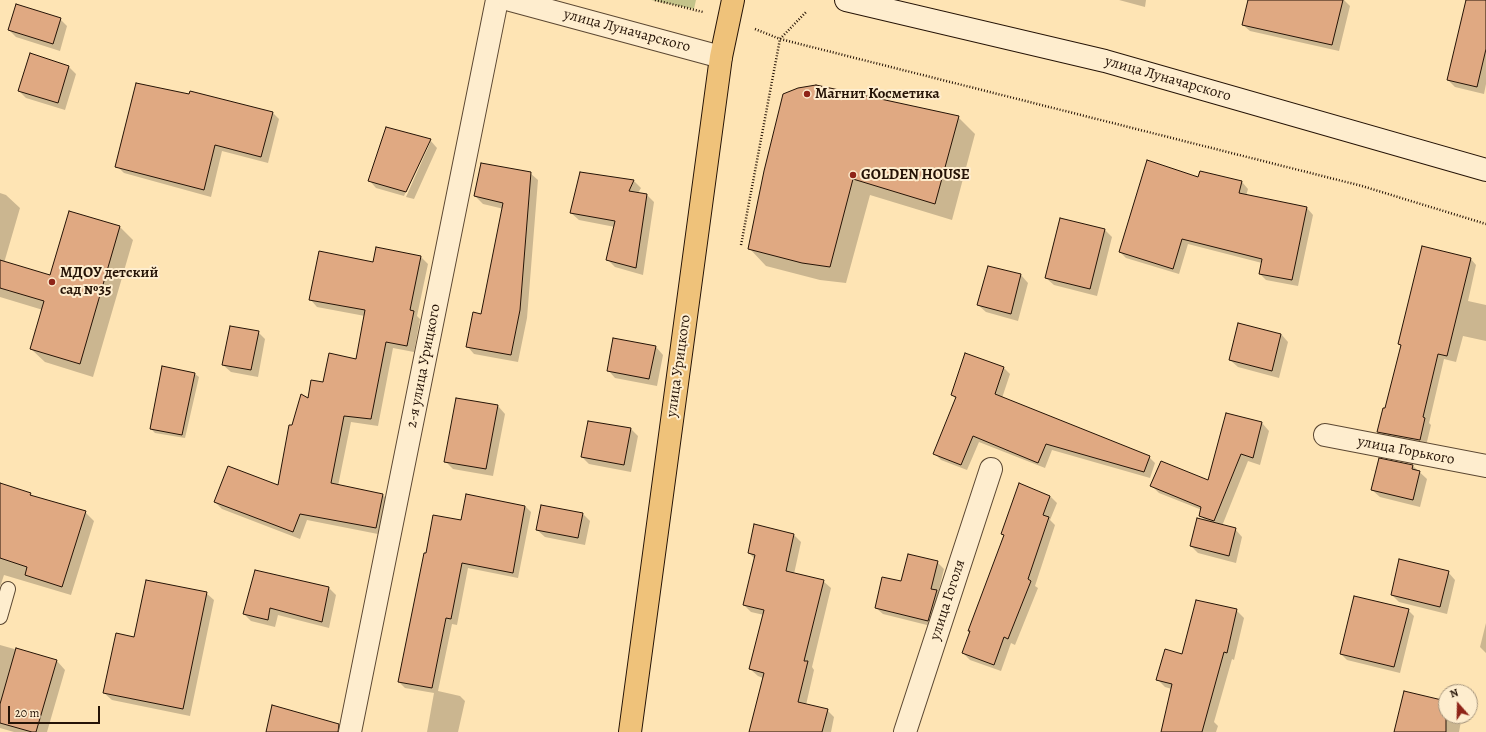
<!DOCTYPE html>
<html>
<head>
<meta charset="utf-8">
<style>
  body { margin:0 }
  #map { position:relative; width:1486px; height:732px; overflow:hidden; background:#fee4b4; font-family:Alegreya,serif }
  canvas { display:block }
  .north { position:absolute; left:1438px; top:684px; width:40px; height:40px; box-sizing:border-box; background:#feedce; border:1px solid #a7967e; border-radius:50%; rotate:340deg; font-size:11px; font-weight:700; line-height:16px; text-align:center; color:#251306 }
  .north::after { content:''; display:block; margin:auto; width:14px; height:18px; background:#8f2418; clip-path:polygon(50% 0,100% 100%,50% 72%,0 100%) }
  .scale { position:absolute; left:8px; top:706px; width:92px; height:18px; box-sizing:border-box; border:2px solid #251306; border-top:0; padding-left:5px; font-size:12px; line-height:14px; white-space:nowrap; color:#251306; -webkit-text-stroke:3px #feedce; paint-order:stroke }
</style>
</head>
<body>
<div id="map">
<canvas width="1486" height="732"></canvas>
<div class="north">N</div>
<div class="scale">20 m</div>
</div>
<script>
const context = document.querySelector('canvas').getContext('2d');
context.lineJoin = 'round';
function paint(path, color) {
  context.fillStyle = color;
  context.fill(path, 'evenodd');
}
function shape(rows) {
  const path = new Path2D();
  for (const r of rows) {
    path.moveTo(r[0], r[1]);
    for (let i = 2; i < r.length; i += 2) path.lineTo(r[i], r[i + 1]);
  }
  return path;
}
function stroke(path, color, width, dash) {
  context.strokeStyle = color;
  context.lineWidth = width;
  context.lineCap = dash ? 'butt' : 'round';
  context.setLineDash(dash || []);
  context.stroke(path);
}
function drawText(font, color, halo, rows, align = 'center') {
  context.font = font + ' Alegreya,serif';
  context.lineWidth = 4;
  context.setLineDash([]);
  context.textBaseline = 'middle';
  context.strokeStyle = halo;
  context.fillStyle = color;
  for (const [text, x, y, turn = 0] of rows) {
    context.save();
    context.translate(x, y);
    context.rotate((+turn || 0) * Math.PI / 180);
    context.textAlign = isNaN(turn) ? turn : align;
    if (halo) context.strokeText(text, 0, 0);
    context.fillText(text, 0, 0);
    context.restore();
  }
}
paint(shape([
  [651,0,696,0,694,9]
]), '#c4c38a');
paint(shape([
  [1119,0,1146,0,1145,7],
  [1249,0,1344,0,1350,6,1339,51,1250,31,1243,25],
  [1466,0,1486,0,1486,84,1484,94,1455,87,1448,80],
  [60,19,67,26,60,51,16,37,9,30],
  [30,55,69,67,76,74,65,110,26,98,19,91],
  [272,112,279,119,268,163,222,151,211,197,124,173,117,166],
  [958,117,975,134,952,220,870,195,846,283,820,280,766,266,750,249,765,171],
  [430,140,437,148,414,199,406,197,430,143,428,143,404,196,376,188,369,180],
  [1200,172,1242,182,1248,189,1246,196,1307,208,1313,215,1298,286,1266,280,1260,274,1262,263,1188,244,1179,274,1126,258,1120,252,1199,178],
  [530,173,538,180,527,318,518,362,474,354,467,346,482,315,504,209,483,204,475,196],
  [634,181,641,188,638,193,647,195,654,202,643,275,615,267,608,260,615,227,579,220,571,213],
  [0,193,6,195,20,208,4,263,50,276,70,212,120,227,133,240,93,377,45,362,31,349,43,310,0,297],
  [1105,230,1112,237,1097,296,1054,285,1046,278],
  [421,257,428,264,417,316,420,319,414,352,393,348,378,426,351,422,338,486,383,495,390,502,383,535,307,520,300,539,222,509,215,502,278,486,293,426,309,399,324,384,357,360,365,316,317,307,310,299,374,263],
  [1470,258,1476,265,1468,301,1486,305,1486,341,1463,336,1456,362,1444,359,1429,423,1431,425,1426,446,1385,438,1378,432,1386,409,1401,346,1399,344],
  [989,267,1021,275,1028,283,1018,321,986,312,978,305],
  [258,332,265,339,258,377,231,372,223,365],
  [1281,334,1288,342,1279,378,1238,367,1230,360],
  [656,347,663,355,657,386,615,378,608,370],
  [966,354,1004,368,1010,374,1002,398,1149,457,1155,463,1150,478,1052,450,1045,468,979,442,967,470,941,460,934,453,957,400,952,395],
  [163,367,195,374,199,377,185,438,155,433,151,429],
  [498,406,505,414,493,476,453,469,445,461],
  [1227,414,1262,423,1269,431,1260,465,1248,461,1222,526,1235,529,1242,537,1236,563,1198,553,1191,546,1207,522,1200,515,1202,510,1159,493,1152,486,1209,482],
  [631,429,638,436,631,472,589,464,582,457],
  [1379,459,1413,466,1427,479,1420,507,1380,497,1372,490],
  [0,484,30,494,33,496,85,512,94,521,71,595,4,575,0,587],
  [1050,496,1057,503,1050,520,1055,525,1035,586,1038,588,1015,645,1011,643,1001,671,970,660,963,653,970,632,969,631,1005,536,1003,534],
  [525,506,531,512,518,578,468,568,457,625,452,624,438,691,460,696,465,701,458,732,427,732,434,693,405,688,399,682,426,554,461,521],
  [582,513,590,521,585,545,545,537,537,530],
  [755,525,794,535,801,542,794,574,823,581,831,588,812,667,814,670,806,705,827,710,834,717,831,732,750,732,763,678,758,676,750,669,764,615,751,612,744,605,755,559,749,553],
  [937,562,944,569,938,593,943,598,935,627,883,614,876,608,901,583],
  [1448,572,1455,580,1447,614,1399,602,1392,595],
  [329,588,336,595,329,628,278,615,275,627,251,621,244,614],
  [206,593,214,600,190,716,112,700,104,693,135,638],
  [1236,610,1244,618,1234,660,1232,659,1214,722,1218,726,1216,732,1162,732,1172,689,1165,687,1157,679],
  [1408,610,1414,616,1400,673,1347,660,1341,654],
  [1486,623,1486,653,1480,647],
  [0,645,57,661,65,670,47,732,14,732,0,728],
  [1446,702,1446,716,1462,716,1459,732,1395,732]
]), '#0003');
const building = shape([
  [1248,0,1343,0,1332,45,1242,25,1248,0],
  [1466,0,1486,0,1486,49,1477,87,1447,80,1466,0],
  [16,4,61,18,53,44,8,30,16,4],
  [30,53,69,66,58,103,18,91,30,53],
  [136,83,189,94,190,91,273,112,261,157,215,145,204,190,115,167,136,83],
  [816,85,959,116,935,204,853,179,830,267,802,263,748,249,764,171,783,94,798,88,816,85],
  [386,127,431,139,406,192,368,181,386,127],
  [1147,160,1198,177,1200,171,1242,181,1239,193,1307,207,1292,280,1259,274,1262,259,1182,239,1173,269,1119,252,1147,160],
  [481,163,531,172,520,310,511,355,466,347,473,312,481,314,503,203,474,196,481,163],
  [580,172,634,180,629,191,647,194,636,268,606,260,615,221,570,213,580,172],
  [69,211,120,226,80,364,30,349,44,301,0,288,0,260,50,275,69,211],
  [1060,218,1105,229,1090,289,1045,278,1060,218],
  [1422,246,1471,258,1447,356,1438,354,1423,417,1425,418,1420,440,1377,432,1383,408,1385,408,1401,345,1398,344,1422,246],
  [376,247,421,256,410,310,414,311,407,346,386,342,371,419,344,416,331,483,383,494,376,528,300,514,293,532,214,502,228,466,278,485,289,425,292,425,301,394,308,398,311,380,323,382,329,353,356,359,365,310,309,300,319,251,373,262,376,247],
  [988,266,1021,274,1011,314,977,305,988,266],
  [1238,323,1281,334,1272,371,1229,360,1238,323],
  [230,326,259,331,251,370,222,365,230,326],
  [613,338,656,346,649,379,607,371,613,338],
  [965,353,1004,367,995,394,1150,456,1144,472,1046,444,1038,463,973,436,961,465,933,454,956,397,951,395,965,353],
  [162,366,195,373,182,435,150,429,162,366],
  [456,398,498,405,486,469,444,462,456,398],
  [1226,413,1262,422,1253,458,1241,454,1214,521,1199,516,1201,507,1150,486,1161,461,1208,480,1226,413],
  [588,421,631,428,624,465,581,457,588,421],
  [1379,458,1413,465,1412,469,1420,471,1413,500,1371,490,1379,458],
  [0,483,31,493,30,495,86,511,62,587,25,575,27,567,0,558,0,483],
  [1019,483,1050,496,1043,515,1049,517,1028,579,1031,581,1008,639,1004,637,994,665,962,653,970,631,968,631,1004,535,1001,534,1019,483],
  [466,494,525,506,513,573,462,563,451,619,446,618,432,688,398,682,424,553,426,553,433,515,461,520,466,494],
  [541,505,583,513,578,538,536,530,541,505],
  [1197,518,1236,528,1229,556,1190,546,1197,518],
  [754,524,794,534,786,571,824,580,804,661,808,661,798,702,828,709,822,732,749,732,764,673,749,669,764,610,743,605,755,555,748,553,754,524],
  [908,554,938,561,931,589,937,590,928,621,875,608,882,577,901,581,908,554],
  [1399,559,1449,571,1440,607,1391,595,1399,559],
  [255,570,329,587,322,622,270,608,268,620,243,614,255,570],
  [146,580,207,592,183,709,103,693,116,633,134,637,146,580],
  [1354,596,1409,609,1394,667,1340,654,1354,596],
  [1196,600,1237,609,1227,653,1224,652,1202,732,1161,732,1172,684,1156,680,1165,649,1182,654,1196,600],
  [16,648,57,660,36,732,32,732,0,723,0,704,16,648],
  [1404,691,1446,701,1446,732,1394,732,1404,691],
  [272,705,339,724,338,732,266,732,272,705]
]);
paint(building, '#e0a982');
stroke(building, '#251306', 1);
const service = shape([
  [0,617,8,589]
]);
const minor = shape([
  [1325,435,1486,466],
  [350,732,497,0],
  [905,732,991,469]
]);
const tertiary = shape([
  [510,0,721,57]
]);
const secondary = shape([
  [846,0,1105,61,1486,170]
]);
const primary = shape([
  [630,732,721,57,733,0]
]);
stroke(service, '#5b4732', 16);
stroke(minor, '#5b4732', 24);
stroke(tertiary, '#5b4732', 24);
stroke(secondary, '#251306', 24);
stroke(primary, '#251306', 24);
stroke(shape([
  [655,0,703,12],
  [755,29,780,39,807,11],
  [741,245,780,39,1362,186,1486,224]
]), '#251306', 2.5, [1, 2]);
stroke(service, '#feedce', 14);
stroke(minor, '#feedce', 22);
stroke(tertiary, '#feedce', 22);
stroke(secondary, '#feedce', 22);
stroke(primary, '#efc27a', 22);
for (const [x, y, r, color] of [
  [807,94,4,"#8f2418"],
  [853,175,4,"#8f2418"],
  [52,282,4,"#8f2418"]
]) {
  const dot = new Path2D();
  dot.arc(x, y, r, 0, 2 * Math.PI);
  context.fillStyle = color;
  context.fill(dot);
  stroke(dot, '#feedce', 1.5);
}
drawText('15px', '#251306', '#feedce', [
  ["улица Луначарского",627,31,15],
  ["улица Луначарского",1168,79,16],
  ["2-я улица Урицкого",424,366,-79],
  ["улица Урицкого",679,366,-82],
  ["улица Горького",1406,451,11],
  ["улица Гоголя",948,600,-72]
]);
drawText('bold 15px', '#251306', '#feedce', [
  ["Магнит Косметика",815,94],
  ["GOLDEN HOUSE",861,175],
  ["МДОУ детский",60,273],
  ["сад №35",60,290]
], 'left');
</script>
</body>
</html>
